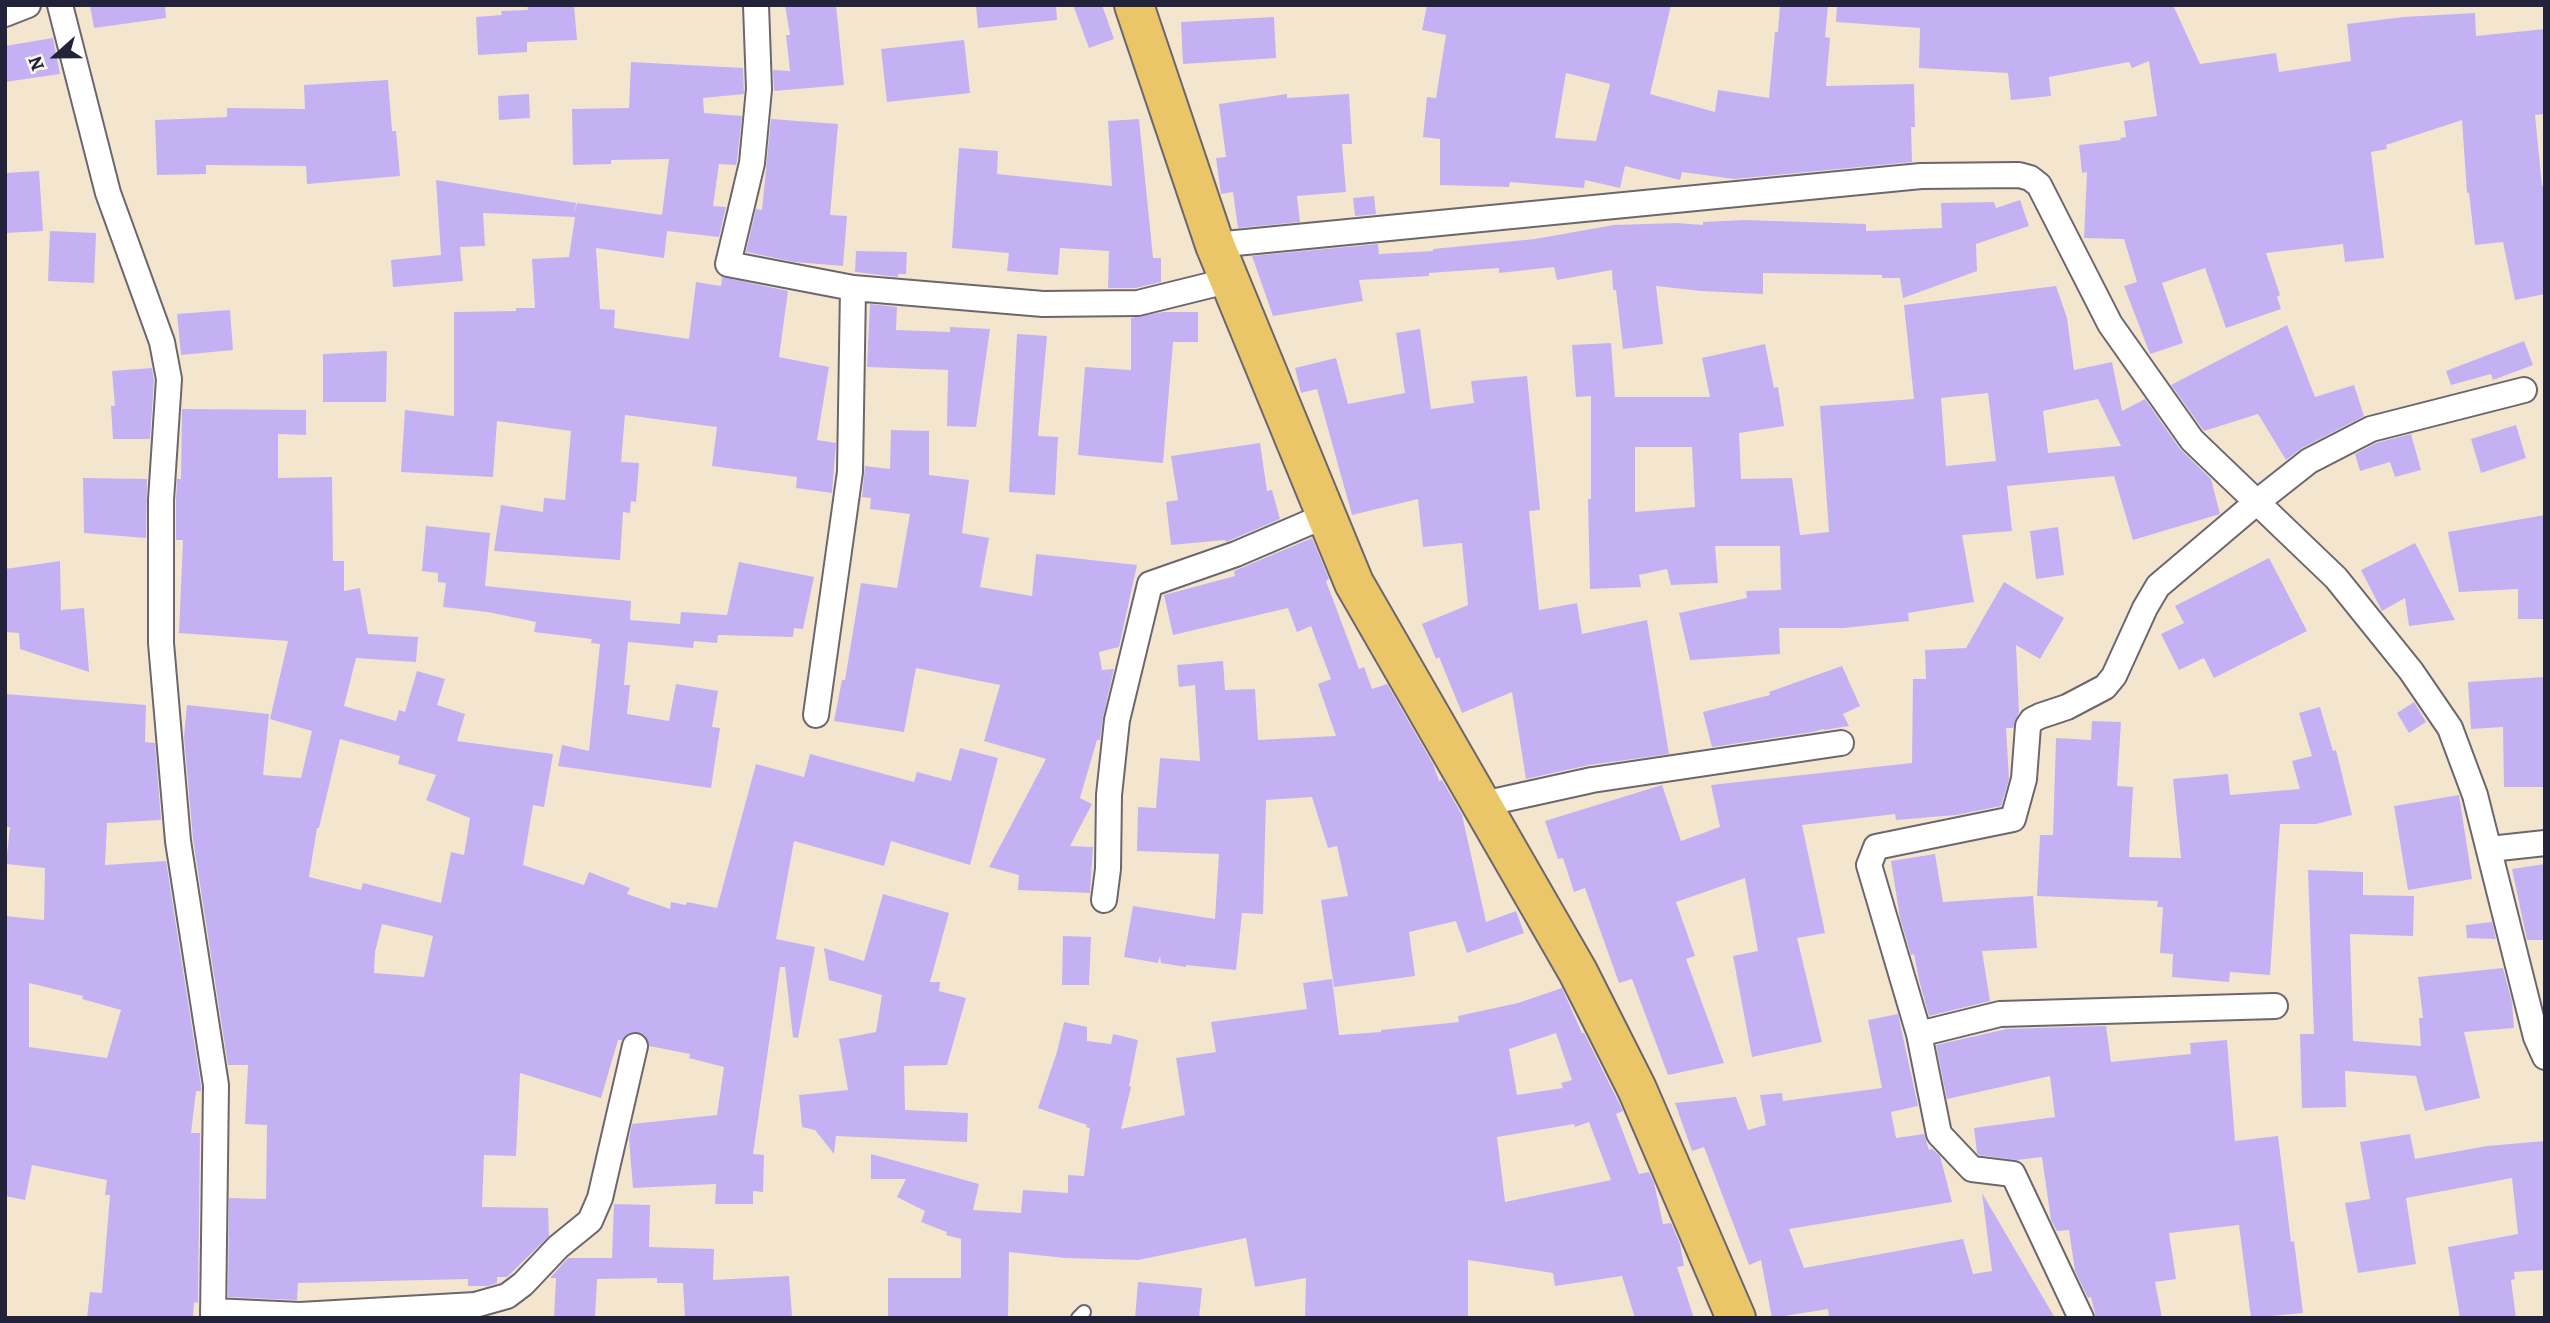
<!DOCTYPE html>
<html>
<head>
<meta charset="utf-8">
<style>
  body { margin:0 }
  #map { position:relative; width:2550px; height:1323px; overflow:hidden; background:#f4e6ce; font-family:Alegreya,serif }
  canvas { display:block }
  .frame { position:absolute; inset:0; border:7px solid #22223b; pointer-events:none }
  .north { position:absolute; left:21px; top:21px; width:70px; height:70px; -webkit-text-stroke:5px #fbf7ec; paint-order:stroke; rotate:249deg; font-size:19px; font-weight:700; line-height:28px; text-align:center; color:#22223b }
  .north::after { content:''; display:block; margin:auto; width:24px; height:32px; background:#22223b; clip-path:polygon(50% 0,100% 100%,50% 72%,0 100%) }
</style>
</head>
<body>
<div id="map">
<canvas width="2550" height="1323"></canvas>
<div class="frame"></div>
<div class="north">N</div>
</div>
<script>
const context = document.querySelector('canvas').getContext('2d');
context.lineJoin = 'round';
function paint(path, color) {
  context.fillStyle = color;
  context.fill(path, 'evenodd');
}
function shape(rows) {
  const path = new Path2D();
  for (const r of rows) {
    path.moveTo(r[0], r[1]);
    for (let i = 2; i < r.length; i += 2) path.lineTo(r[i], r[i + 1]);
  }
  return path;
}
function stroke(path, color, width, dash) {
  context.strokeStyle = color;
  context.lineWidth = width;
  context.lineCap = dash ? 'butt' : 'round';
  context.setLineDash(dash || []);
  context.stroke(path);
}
paint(shape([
  [90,5,165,5,166,18,94,28],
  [527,5,574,5,577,40,527,42,527,52,478,55,476,17,502,15,501,11,528,10],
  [785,5,836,5,844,85,774,91,773,70,790,71,786,35,790,35],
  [976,5,1056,5,1057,20,978,28],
  [1073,5,1102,5,1114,39,1089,48],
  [1427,5,1671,5,1650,94,1715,112,1718,90,1769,98,1775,32,1778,32,1780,5,1828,5,1825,37,1830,38,1826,86,1914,84,1915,127,1911,127,1912,162,1734,179,1682,172,1680,180,1625,166,1620,188,1585,180,1584,188,1510,182,1509,187,1440,185,1440,139,1423,137,1427,97,1436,98,1446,35,1422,30],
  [1566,73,1610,84,1596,141,1555,138],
  [1837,5,2173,5,2200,64,2276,53,2279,72,2351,61,2347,24,2403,17,2475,13,2476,36,2545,29,2545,114,2535,115,2542,186,2545,185,2545,294,2515,300,2503,242,2475,245,2469,193,2467,193,2462,120,2386,145,2387,149,2371,152,2384,258,2345,262,2343,244,2266,253,2280,295,2277,297,2281,309,2226,328,2205,268,2162,283,2183,343,2150,354,2124,286,2137,282,2124,239,2084,238,2087,172,2082,173,2079,145,2121,140,2120,138,2126,137,2124,121,2157,116,2149,61,2132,68,2129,62,2049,77,2051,96,2011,100,2008,73,1919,68,1920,28,1836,22],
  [1274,17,1276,58,1183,64,1181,22],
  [53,38,60,74,5,82,5,46],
  [964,40,970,93,887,102,881,49],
  [631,62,743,68,744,94,703,98,704,113,742,116,737,161,736,165,719,164,713,206,726,207,719,237,667,231,664,258,596,248,600,309,615,310,614,328,689,339,696,282,721,286,722,277,788,291,779,357,829,367,817,440,836,443,832,493,796,488,797,477,712,466,717,427,625,415,621,462,639,463,636,502,631,501,630,513,623,512,620,560,494,551,501,505,543,512,544,498,565,500,571,431,497,421,493,477,401,472,405,410,454,416,454,312,516,311,516,308,535,308,532,259,569,257,575,217,483,213,485,246,460,247,463,281,393,287,391,260,441,255,436,180,576,203,575,212,577,203,662,215,669,159,611,160,611,164,573,165,572,109,629,108],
  [388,80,392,131,396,131,400,176,307,184,306,166,206,165,206,174,157,175,155,120,227,117,227,108,305,109,304,85],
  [529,94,530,118,499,120,498,96],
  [1287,94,1287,98,1349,94,1352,144,1342,144,1346,192,1297,196,1300,222,1238,228,1233,192,1221,194,1216,158,1226,157,1219,104],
  [771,119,838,124,830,215,847,216,843,266,795,262,746,252,756,209,762,210],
  [1139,119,1153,258,1161,258,1161,282,1136,288,1108,288,1109,251,1060,248,1058,275,1007,271,1009,253,952,248,959,148,998,151,997,174,1112,186,1108,121],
  [39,171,43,231,5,233,5,173],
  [1374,196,1376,214,1355,216,1353,198],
  [2020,200,2029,226,1976,244,1977,271,1903,298,1900,278,1882,278,1882,275,1763,273,1763,294,1701,291,1656,286,1663,344,1623,349,1616,290,1613,290,1612,270,1557,280,1554,267,1499,273,1499,268,1429,273,1429,276,1359,280,1363,301,1273,316,1252,256,1378,244,1379,254,1433,251,1433,249,1535,239,1614,225,1677,223,1703,225,1703,222,1744,220,1866,224,1866,231,1942,228,1941,203,1994,202,1996,208],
  [50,231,96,233,94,283,48,281],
  [856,251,907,252,906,274,898,274,898,277,855,272],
  [2056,286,2067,318,2074,370,2112,362,2122,411,2145,399,2180,449,2211,479,2220,514,2133,540,2114,476,2007,486,2012,531,1962,535,1974,602,1908,613,1909,621,1844,628,1779,628,1780,654,1690,660,1679,613,1747,598,1746,591,1781,590,1780,546,1715,546,1718,583,1671,585,1667,569,1639,575,1641,587,1590,589,1588,499,1591,499,1591,396,1576,397,1572,345,1611,343,1615,397,1710,397,1702,358,1765,344,1774,388,1778,387,1784,426,1739,433,1741,479,1792,478,1800,535,1829,532,1820,406,1914,399,1904,305],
  [1988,393,1996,461,1946,466,1941,398],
  [2098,399,2121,446,2048,453,2043,411],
  [1635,447,1692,447,1695,507,1635,512],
  [870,304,897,307,896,330,950,332,950,327,990,329,976,427,947,426,948,370,867,367],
  [230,310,233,350,181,355,177,314],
  [1163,312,1198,312,1198,342,1173,342,1163,463,1078,455,1085,367,1131,370,1131,318],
  [2287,325,2315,397,2354,385,2364,416,2302,448,2286,460,2258,414,2204,431,2171,385],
  [1420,329,1431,409,1474,403,1471,381,1527,376,1540,510,1529,511,1539,610,1577,603,1582,634,1647,620,1669,754,1589,765,1526,779,1512,692,1462,713,1439,657,1436,659,1422,624,1468,605,1462,543,1423,547,1418,499,1352,515,1317,389,1301,393,1295,368,1336,358,1348,404,1405,393,1396,333],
  [1017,334,1047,336,1038,436,1058,437,1055,495,1009,492],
  [2524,341,2533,365,2493,380,2491,374,2451,385,2446,371],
  [387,351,386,402,323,402,323,354],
  [152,368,154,380,150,439,113,439,111,406,115,406,112,371],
  [182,409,306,410,306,435,278,434,278,478,332,477,333,561,344,561,344,591,360,588,368,634,418,637,416,662,356,658,344,706,396,721,399,710,405,712,417,671,445,679,437,705,465,714,457,741,553,754,544,807,533,805,523,865,584,885,589,872,630,888,627,894,670,909,671,902,686,905,687,902,717,908,756,764,804,777,810,754,914,782,917,772,951,781,960,748,998,758,970,865,891,841,884,866,794,841,776,939,815,947,798,1038,793,1037,785,967,780,967,753,1154,764,1155,763,1192,753,1191,753,1204,715,1204,716,1184,633,1188,629,1139,632,1124,717,1115,724,1067,689,1058,690,1054,649,1046,645,1035,631,1032,622,1040,618,1040,601,1098,520,1073,516,1156,484,1155,482,1207,548,1208,549,1236,507,1277,497,1277,497,1283,488,1286,468,1286,468,1279,298,1283,297,1300,228,1297,229,1198,266,1199,267,1125,245,1124,248,1065,228,1065,193,839,184,737,187,705,269,714,263,775,301,778,312,731,270,719,288,641,179,633,183,540,176,540,176,500,177,479,181,479],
  [340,739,400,756,398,764,436,775,426,800,470,818,464,855,451,852,441,903,363,883,361,890,309,877,317,828,319,828],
  [382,924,433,936,424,977,374,973,375,952],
  [2516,425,2526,458,2481,473,2471,439],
  [891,430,929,431,929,475,969,480,962,533,989,538,980,587,1032,596,1036,554,1137,565,1119,647,1099,652,1102,670,1114,669,1103,717,1100,740,1097,740,1080,798,1092,804,1070,846,1093,847,1090,893,1018,890,1019,875,989,867,1046,759,984,741,1000,685,916,668,904,732,834,721,842,680,845,680,861,583,897,588,910,514,870,509,871,498,862,497,865,466,890,469],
  [2411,434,2421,470,2395,477,2390,462,2360,471,2355,454,2376,443],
  [1260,443,1267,491,1272,490,1280,519,1226,542,1225,540,1171,545,1166,502,1178,500,1171,456],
  [83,478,147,479,146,538,84,533],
  [2545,515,2545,619,2518,619,2518,589,2459,592,2448,532],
  [426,526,490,533,485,586,631,601,630,620,680,624,681,612,727,615,739,562,814,577,803,629,794,628,793,637,718,635,717,643,694,641,693,648,628,642,624,685,630,685,627,714,669,721,676,684,718,691,712,727,720,728,711,788,558,766,562,745,589,751,600,644,591,643,592,639,534,632,536,622,488,612,443,607,446,583,438,582,438,573,422,571],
  [2058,527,2064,575,2036,579,2030,531],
  [1312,538,1329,579,1326,581,1359,669,1364,667,1372,689,1387,684,1433,764,1439,781,1442,780,1462,815,1486,922,1516,911,1524,933,1467,953,1456,921,1409,932,1415,976,1334,987,1321,900,1348,896,1337,846,1328,848,1312,797,1266,800,1263,914,1242,913,1236,970,1186,965,1186,967,1161,963,1160,956,1158,963,1124,957,1133,906,1215,919,1219,854,1137,851,1138,807,1156,808,1160,758,1200,761,1195,685,1179,687,1177,665,1223,661,1225,690,1255,689,1258,740,1336,736,1318,684,1331,679,1311,626,1297,632,1288,608,1173,635,1164,595,1235,576,1234,571],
  [2415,543,2455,620,2409,626,2405,598,2382,611,2361,570],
  [2269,558,2307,631,2214,678,2204,658,2179,670,2161,634,2184,623,2175,606],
  [60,561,61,610,84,608,89,672,20,649,19,633,5,632,5,569],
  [2004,582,2064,618,2040,659,2016,645,2019,712,2013,728,2006,728,2009,779,2001,806,1956,815,1896,820,1895,814,1802,825,1825,933,1797,938,1822,1042,1752,1057,1733,956,1758,951,1745,878,1676,902,1695,956,1686,959,1724,1063,1668,1075,1632,979,1619,983,1585,888,1574,892,1563,858,1558,859,1545,821,1662,785,1681,841,1720,827,1711,785,1912,763,1913,679,1926,679,1925,650,1966,648],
  [1842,666,1860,706,1843,714,1849,726,1824,730,1823,729,1813,732,1712,747,1703,712,1770,695,1769,692],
  [2544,677,2545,787,2504,787,2503,727,2471,729,2468,682],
  [5,694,146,705,145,742,155,743,161,820,107,823,105,865,166,861,201,1086,201,1091,196,1091,191,1133,200,1133,198,1303,194,1302,193,1318,87,1318,90,1292,102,1293,110,1195,105,1195,107,1180,32,1165,25,1200,5,1196,5,916,44,920,45,868,6,864,10,827,5,827],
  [29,983,83,996,82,999,121,1010,107,1058,29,1047],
  [2414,702,2426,722,2409,733,2397,713],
  [2320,707,2333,751,2336,750,2352,815,2316,824,2280,824,2270,975,2230,972,2229,982,2172,977,2173,954,2160,953,2163,907,2157,907,2158,901,2037,896,2040,835,2053,835,2056,738,2091,740,2092,721,2121,722,2117,786,2133,787,2129,857,2181,858,2173,779,2228,774,2230,795,2300,789,2292,761,2312,756,2299,713],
  [2459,795,2472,879,2408,890,2394,806],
  [1935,854,1943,902,2033,896,2037,948,1982,951,1990,1001,1929,1016,1919,980,1914,954,1911,955,1900,918,1891,861],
  [2545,864,2545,940,2527,940,2512,869],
  [2308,870,2363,872,2363,895,2414,896,2413,936,2350,934,2353,1041,2421,1046,2419,1018,2423,1018,2418,977,2503,968,2512,1002,2514,1028,2464,1032,2480,1098,2425,1111,2416,1076,2345,1071,2346,1107,2302,1108,2300,1034,2314,1034],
  [883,894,949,913,930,982,940,982,939,991,966,998,947,1065,904,1066,905,1110,968,1113,967,1142,836,1136,834,1154,815,1130,802,1127,799,1095,848,1090,839,1039,876,1032,882,995,829,980,824,948,864,961],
  [2492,922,2496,939,2467,938,2466,925],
  [1063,936,1091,937,1089,985,1062,985],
  [1332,979,1339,1035,1381,1032,1381,1030,1459,1022,1458,1016,1518,1003,1562,988,1582,1033,1584,1033,1623,1111,1616,1114,1639,1174,1649,1172,1654,1183,1663,1224,1671,1223,1680,1244,1684,1266,1677,1267,1694,1318,1635,1318,1622,1276,1555,1286,1553,1273,1468,1260,1468,1318,1305,1318,1306,1278,1255,1287,1246,1238,1138,1260,1065,1258,1009,1252,1008,1318,888,1318,888,1278,961,1278,961,1239,946,1235,947,1232,921,1222,925,1211,897,1197,906,1179,871,1179,871,1154,979,1184,973,1210,1021,1213,1023,1190,1068,1193,1068,1175,1084,1176,1090,1128,1086,1127,1087,1125,1038,1108,1057,1052,1064,1022,1087,1027,1087,1041,1111,1044,1113,1034,1138,1040,1129,1086,1131,1087,1121,1129,1185,1115,1176,1058,1216,1052,1211,1022,1307,1009,1303,983],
  [1556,1033,1572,1080,1561,1083,1563,1088,1517,1095,1509,1049],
  [1589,1122,1611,1180,1505,1202,1497,1137,1574,1124,1575,1127],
  [1898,1014,1918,1106,1891,1112,1896,1138,1924,1134,1929,1150,1932,1149,1940,1156,1952,1202,1789,1229,1804,1268,1963,1239,1973,1274,1992,1271,1982,1193,2055,1318,1829,1318,1828,1309,1772,1318,1761,1260,1749,1265,1704,1147,1692,1151,1675,1103,1736,1097,1748,1130,1766,1125,1760,1095,1782,1093,1783,1101,1882,1088,1868,1020],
  [2106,1026,2111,1062,2191,1054,2190,1043,2227,1040,2235,1141,2278,1136,2291,1242,2294,1241,2303,1313,2251,1318,2239,1225,2169,1233,2176,1279,2155,1282,2162,1318,2096,1318,2091,1297,2088,1298,2075,1271,2069,1230,2057,1231,2051,1220,2042,1157,2017,1160,1979,1155,1977,1153,1974,1128,2055,1117,2050,1076,1947,1099,1936,1045,2007,1029],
  [2410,1134,2415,1159,2487,1146,2545,1141,2545,1270,2514,1272,2515,1279,2511,1280,2516,1318,2460,1318,2448,1247,2518,1234,2512,1178,2406,1198,2416,1264,2358,1273,2345,1203,2370,1199,2360,1142],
  [614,1204,650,1205,649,1247,714,1249,713,1280,789,1276,792,1316,685,1318,683,1283,657,1283,657,1278,597,1279,595,1318,554,1318,556,1278,550,1278,568,1258,612,1258],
  [1138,1282,1202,1288,1199,1318,1135,1318]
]), '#c4b1f4');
const service = shape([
  [1078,1318,1084,1312]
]);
const minor = shape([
  [60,5,108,193,162,342,169,379,161,500,161,643,178,841,216,1085,213,1318],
  [756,5,759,89,752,163,728,264,853,288,1043,304,1138,303,1231,280],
  [5,14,28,5],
  [1215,245,1921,176,2019,175,2030,178,2039,185,2110,324,2192,440,2336,578,2411,671,2450,728,2475,795,2536,1037,2545,1057],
  [816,715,850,472,853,288],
  [1483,804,1592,780,1841,743],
  [2490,849,2545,843],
  [1104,900,1108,869,1109,795,1117,720,1150,584,1236,554,1327,515],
  [1919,1034,2000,1014,2275,1006],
  [213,1311,300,1315,475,1305,507,1296,523,1284,558,1247,590,1221,600,1198,635,1046],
  [2081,1318,2013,1174,1972,1169,1939,1134,1919,1034,1869,865,1876,847,2013,819,2024,779,2028,726,2032,720,2040,716,2067,707,2105,687,2114,676,2145,608,2158,586,2257,502,2309,461,2371,429,2524,390]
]);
const primary = shape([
  [1134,5,1215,245,1354,583,1578,972,1637,1089,1736,1318]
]);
stroke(service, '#6c676e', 16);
stroke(minor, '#6c676e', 28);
stroke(primary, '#6c676e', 42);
stroke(service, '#fff', 12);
stroke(minor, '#fff', 24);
stroke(primary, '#ebc669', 38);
</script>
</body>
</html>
